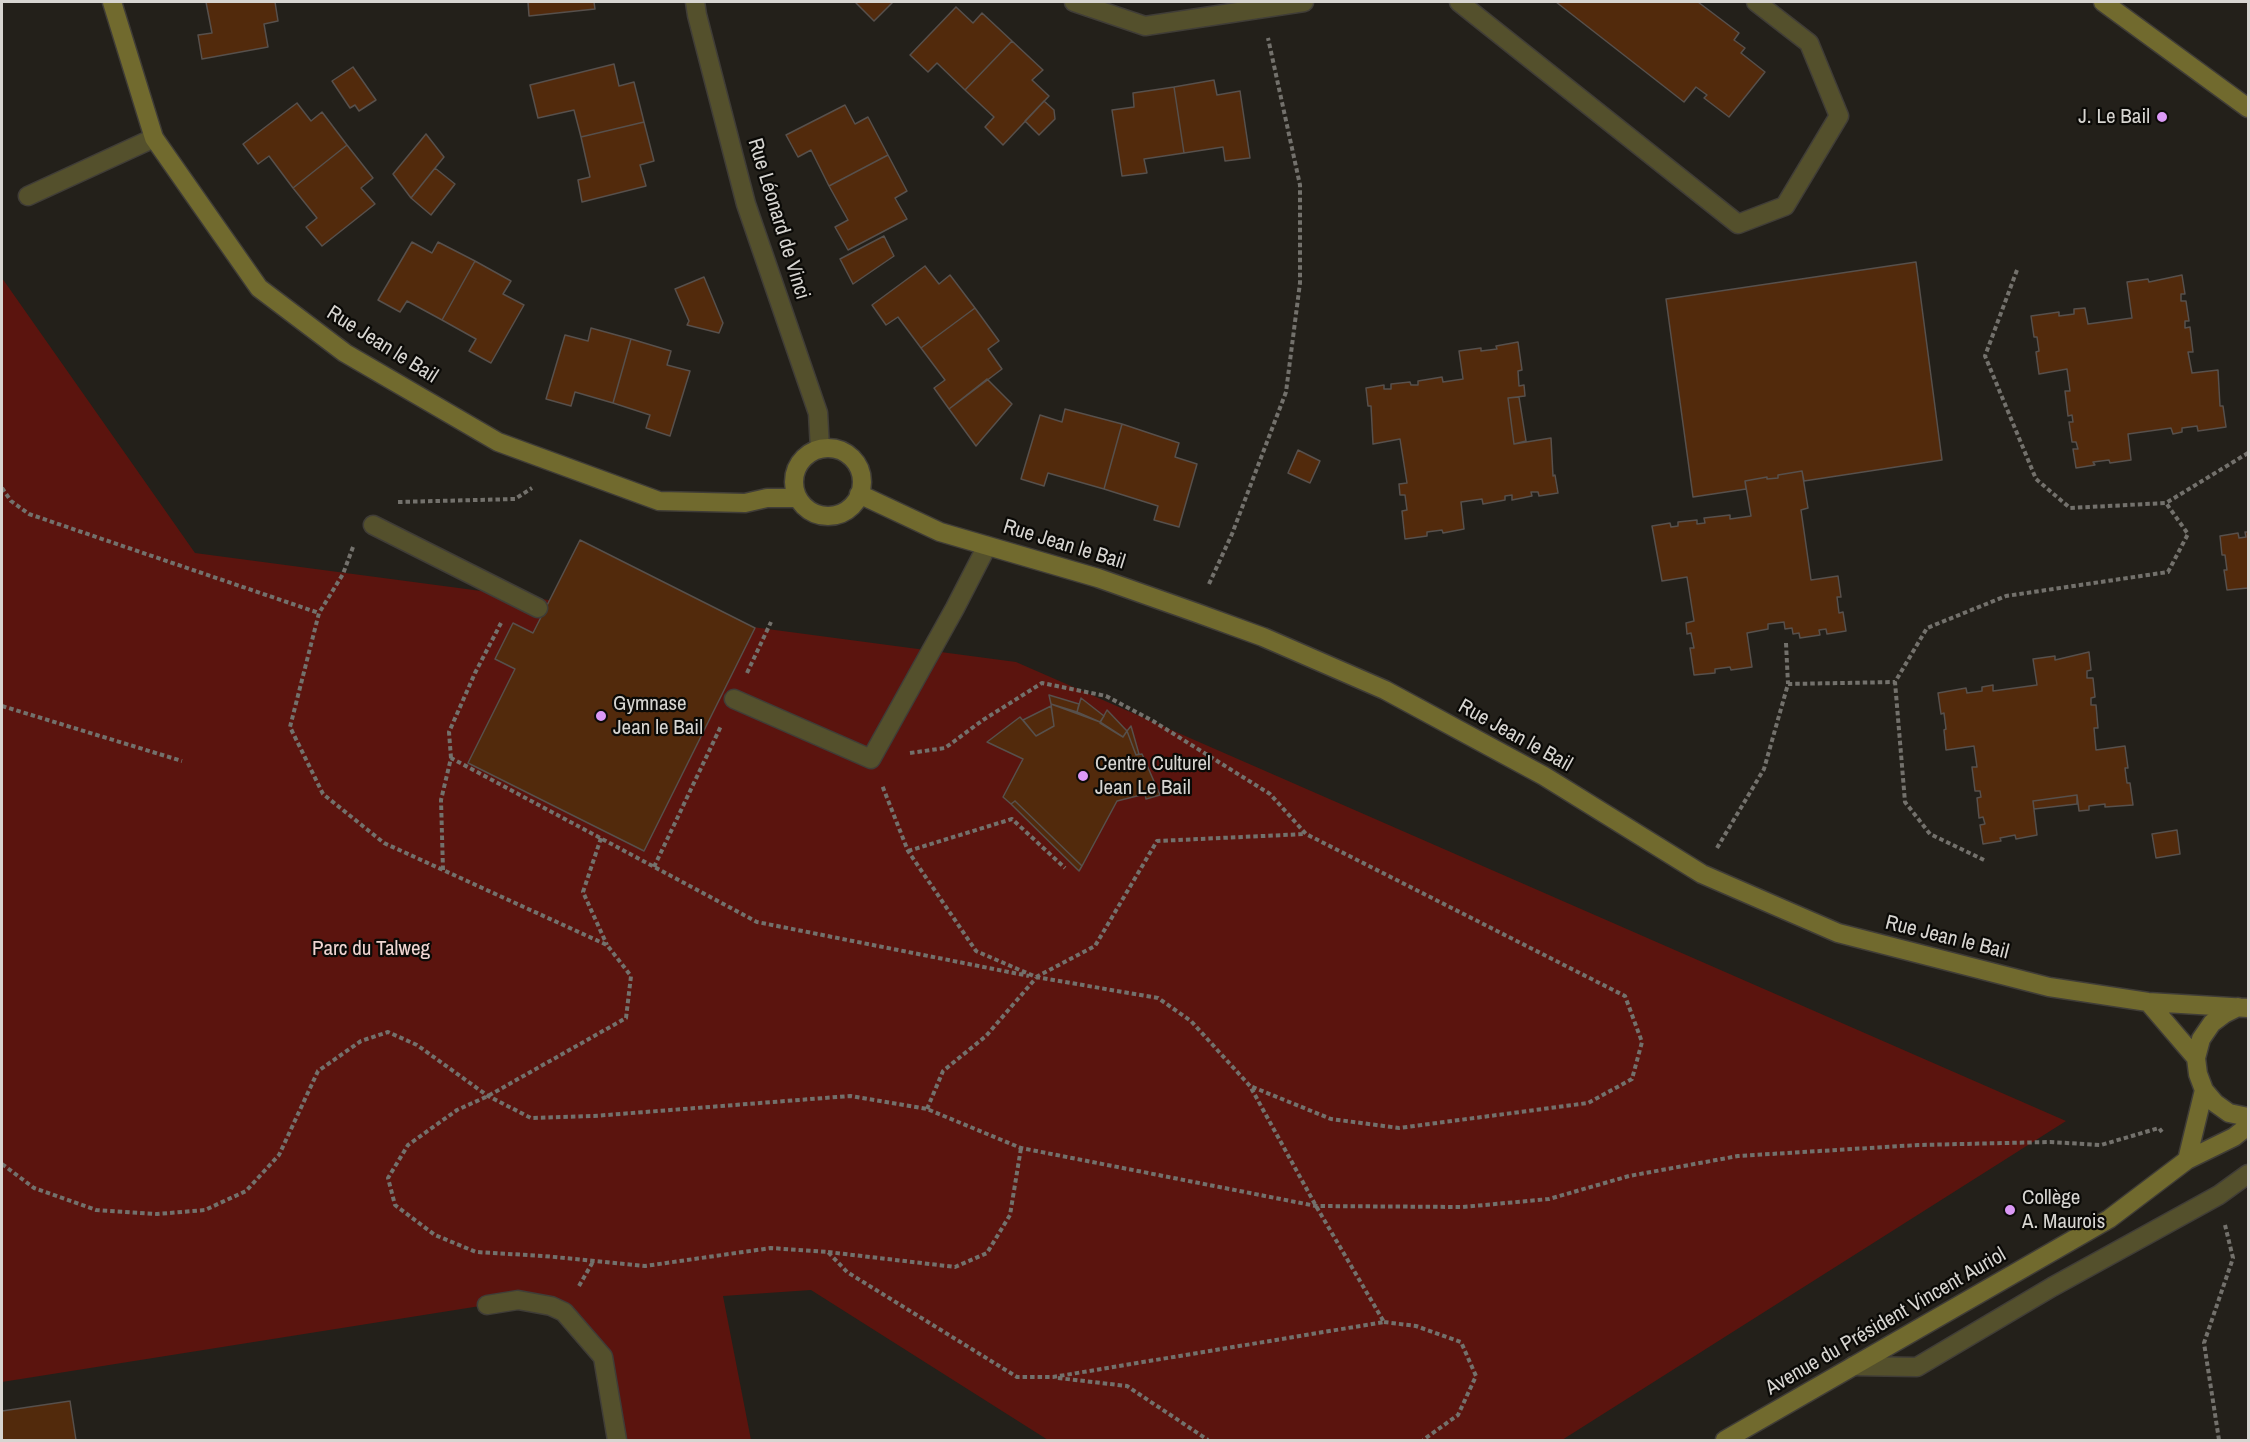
<!DOCTYPE html>
<html>
<head>
<meta charset="utf-8">
<style>
  body { margin:0 }
  #map { position:relative; width:2250px; height:1442px; overflow:hidden; background:#23201a; font-family:"Archivo Narrow",sans-serif }
  canvas { display:block }
  .frame { position:absolute; inset:0; border:3px solid #d7d5d1; pointer-events:none }
</style>
</head>
<body>
<div id="map">
<canvas width="2250" height="1442"></canvas>
<div class="frame"></div>
</div>
<script>
const context = document.querySelector('canvas').getContext('2d');
context.lineJoin = 'round';
function paint(path, color) {
  context.fillStyle = color;
  context.fill(path, 'evenodd');
}
function shape(rows) {
  const path = new Path2D();
  for (const r of rows) {
    if (r.length === 3) {
      path.moveTo(r[0] + r[2], r[1]);
      path.arc(r[0], r[1], r[2], 0, 2 * Math.PI);
      continue;
    }
    path.moveTo(r[0], r[1]);
    for (let i = 2; i < r.length; i += 2) path.lineTo(r[i], r[i + 1]);
  }
  return path;
}
function stroke(path, color, width, dash) {
  context.strokeStyle = color;
  context.lineWidth = width;
  context.lineCap = dash ? 'butt' : 'round';
  context.setLineDash(dash || []);
  context.stroke(path);
}
function drawText(font, color, halo, rows, align = 'center') {
  context.font = font + ' "Archivo Narrow",sans-serif';
  context.lineWidth = 4.5;
  context.setLineDash([]);
  context.textBaseline = 'middle';
  context.strokeStyle = halo;
  context.fillStyle = color;
  for (const [text, x, y, turn = 0] of rows) {
    context.save();
    context.translate(x, y);
    context.rotate((+turn || 0) * Math.PI / 180);
    context.textAlign = isNaN(turn) ? turn : align;
    if (halo) context.strokeText(text, 0, 0);
    context.fillText(text, 0, 0);
    context.restore();
  }
}
paint(shape([
  [2,278,195,553,1016,662,2066,1121,1562,1440,1048,1440,811,1290,723,1296,751,1440,617,1440,603,1357,564,1312,518,1300,2,1382]
]), '#5b140e');
const building = shape([
  [206,2,275,2,278,21,264,24,268,47,202,59,198,35,212,33,206,2],
  [528,2,594,2,595,9,529,16,528,2],
  [858,2,893,2,874,21,856,3,858,2],
  [1556,2,1698,2,1739,33,1734,40,1745,48,1741,53,1765,72,1729,117,1704,98,1707,95,1696,87,1684,102,1556,2],
  [956,7,973,23,982,13,1012,41,965,90,937,63,928,72,910,55,956,7],
  [1012,41,1043,70,1032,80,1049,96,1003,145,985,127,994,117,965,90,1012,41],
  [614,64,619,86,634,82,644,122,581,137,574,110,538,118,530,85,614,64],
  [353,67,376,100,359,111,355,105,350,108,332,81,353,67],
  [1214,80,1217,95,1240,91,1250,158,1225,161,1223,147,1184,153,1174,87,1214,80],
  [1174,87,1184,153,1144,159,1147,173,1122,176,1112,110,1134,107,1133,93,1174,87],
  [1044,101,1054,110,1055,119,1039,135,1025,121,1044,101],
  [297,103,311,121,322,112,347,145,293,188,269,156,258,164,243,144,297,103],
  [845,105,855,124,868,117,888,155,829,186,811,150,798,157,786,135,845,105],
  [644,122,654,161,640,165,646,186,582,202,578,180,590,177,581,137,644,122],
  [426,134,444,157,411,198,393,174,426,134],
  [347,145,373,178,361,188,375,204,322,246,306,227,317,218,293,188,347,145],
  [888,155,907,191,895,198,907,219,848,250,835,227,848,220,829,186,888,155],
  [435,168,455,184,431,215,411,198,435,168],
  [884,236,894,256,853,284,840,259,884,236],
  [412,242,432,253,438,242,475,261,442,320,407,301,400,312,378,300,412,242],
  [475,261,511,281,503,294,524,305,491,363,469,351,476,339,442,320,475,261],
  [1916,262,1942,460,1804,481,1802,471,1778,475,1778,478,1767,479,1767,477,1745,481,1746,489,1693,497,1666,299,1916,262],
  [925,266,939,284,950,275,975,308,921,348,898,317,886,325,872,305,925,266],
  [2182,275,2185,294,2181,294,2181,301,2186,301,2189,321,2185,321,2185,328,2190,327,2193,352,2188,352,2192,373,2218,370,2220,406,2223,406,2226,427,2198,431,2197,426,2182,428,2182,432,2173,434,2171,428,2128,434,2131,460,2110,463,2109,460,2093,462,2095,465,2076,468,2073,449,2078,449,2076,442,2072,442,2069,422,2073,422,2072,415,2068,416,2065,391,2070,391,2067,369,2039,374,2036,352,2039,351,2037,337,2034,337,2031,316,2059,312,2059,316,2074,314,2074,309,2085,308,2088,324,2132,318,2127,282,2148,279,2149,282,2182,275],
  [704,277,723,323,719,333,687,325,689,321,675,289,704,277],
  [975,308,999,341,988,349,1002,369,949,409,934,388,945,380,921,348,975,308],
  [591,328,631,339,613,403,575,392,571,406,546,399,565,335,588,341,591,328],
  [631,339,671,351,667,365,690,371,670,436,646,428,650,415,613,403,631,339],
  [1518,342,1522,370,1518,371,1519,386,1524,385,1525,396,1508,398,1514,444,1551,438,1553,476,1555,475,1558,493,1539,496,1538,492,1531,492,1532,496,1512,500,1512,495,1505,496,1505,500,1483,504,1482,499,1461,502,1464,529,1443,533,1442,530,1427,532,1427,536,1405,539,1402,511,1407,510,1405,495,1400,495,1399,484,1407,483,1400,439,1373,444,1371,406,1368,406,1366,388,1384,385,1384,389,1391,389,1391,384,1410,382,1411,385,1418,385,1418,381,1442,377,1443,382,1463,379,1459,351,1481,348,1481,351,1497,349,1496,346,1518,342],
  [987,379,1012,404,976,446,949,409,987,379],
  [1519,397,1526,441,1514,444,1508,398,1519,397],
  [1065,409,1122,424,1104,489,1048,473,1044,486,1021,479,1040,415,1062,422,1065,409],
  [1122,424,1179,443,1175,457,1197,464,1179,527,1154,520,1158,506,1104,489,1122,424],
  [1298,450,1320,461,1310,483,1288,473,1298,450],
  [1802,471,1808,508,1801,510,1811,580,1838,576,1841,597,1837,597,1839,613,1843,612,1846,631,1827,634,1826,629,1819,630,1820,635,1800,638,1799,633,1793,634,1792,628,1785,629,1784,622,1768,624,1768,629,1747,633,1752,667,1731,670,1730,667,1715,669,1715,673,1694,675,1690,648,1694,648,1691,633,1687,634,1686,623,1694,621,1687,577,1662,581,1652,526,1670,523,1671,527,1678,526,1678,522,1697,520,1697,524,1705,523,1704,518,1730,515,1730,519,1751,516,1745,481,1767,477,1767,479,1778,478,1778,475,1802,471],
  [2245,532,2248,532,2248,588,2227,590,2224,570,2227,570,2225,555,2222,555,2220,536,2238,533,2239,538,2246,537,2245,532],
  [580,540,755,628,644,851,468,763,515,669,495,659,513,623,533,633,580,540],
  [2089,652,2091,670,2087,671,2087,678,2093,678,2095,697,2091,698,2091,705,2096,705,2098,728,2094,728,2096,750,2125,746,2128,768,2125,768,2127,783,2130,783,2133,805,2105,807,2105,804,2089,806,2089,810,2079,811,2077,795,2033,801,2037,835,2016,839,2015,835,2000,838,2001,841,1983,844,1980,825,1985,824,1983,817,1979,818,1977,798,1981,797,1980,791,1975,791,1972,767,1977,767,1974,746,1946,750,1944,730,1946,729,1944,713,1941,714,1938,693,1966,688,1967,693,1982,691,1982,687,1993,685,1993,691,2037,685,2033,659,2055,656,2055,660,2089,652],
  [1049,695,1079,704,1077,712,1051,704,1049,695],
  [1081,698,1104,716,1100,722,1077,712,1081,698],
  [1051,704,1100,722,1123,737,1127,731,1136,755,1142,754,1160,795,1146,799,1145,794,1117,801,1082,866,1015,801,1011,804,1003,797,1023,759,987,742,1020,717,1036,736,1054,726,1051,704],
  [1051,706,1054,726,1036,736,1023,720,1051,706],
  [1107,710,1127,731,1123,737,1100,723,1107,710],
  [1131,726,1139,754,1136,755,1127,731,1131,726],
  [2077,795,2077,804,2034,809,2033,801,2077,795],
  [1015,801,1082,866,1079,871,1011,804,1015,801],
  [2177,830,2180,854,2156,858,2152,834,2177,830],
  [70,1401,76,1440,2,1440,2,1411,70,1401]
]);
paint(building, '#522a0c');
stroke(building, '#57504c', 1.5);
const lane = shape([
  [1459,2,1738,224,1785,206,1839,116,1809,43,1756,2],
  [28,196,154,138],
  [373,525,538,608],
  [734,699,871,759,955,608,987,546],
  [487,1305,518,1300,551,1306,564,1312,603,1357,617,1440],
  [1853,1366,1917,1367,2052,1287,2219,1195,2248,1174]
]);
const street = shape([
  [695,2,697,15,746,204,818,413,820,449],
  [1074,2,1145,26,1304,2]
]);
const secondary = shape([
  [112,2,154,138,259,288,345,353,498,442,659,501,745,503,767,498,798,498],
  [2103,2,2248,108],
  [828,482,34],
  [859,494,940,532,1098,578,1197,613,1263,637,1385,690,1544,776,1702,874,1838,933,2049,987,2148,1002,2248,1008],
  [2148,1002,2196,1058],
  [2238,1007,2224,1014,2212,1023,2201,1039,2196,1058,2198,1074,2204,1090,2215,1103,2229,1113,2248,1117],
  [2187,1160,2204,1090],
  [1725,1440,2109,1219,2187,1160,2234,1137,2248,1126]
]);
stroke(lane, '#403d37', 21);
stroke(street, '#403d37', 21);
stroke(secondary, '#403d37', 21);
stroke(shape([
  [2017,270,1985,356,2036,479,2070,508,2166,503,2248,453],
  [2,488,11,501,29,514,319,613],
  [398,502,515,499,532,488],
  [353,547,343,574,319,613,290,727,323,794,384,843,607,945,631,976,626,1018,488,1096,457,1110,408,1145,388,1178,395,1205,435,1235,476,1252,544,1256,645,1266,771,1248,828,1252,847,1272,1017,1377,1053,1377,1384,1322,1316,1206,1250,1086,1191,1021,1158,998,1036,977,976,951,908,851,882,785],
  [1209,584,1232,534,1286,392,1300,283,1300,185,1268,38],
  [1786,643,1788,684],
  [747,673,771,622],
  [2,706,182,761],
  [910,753,945,748,983,720,1042,683,1106,696,1153,721,1270,794,1306,834,1625,996,1642,1042,1632,1079,1588,1103,1399,1128,1331,1119,1250,1086],
  [451,758,449,732,475,673,501,623],
  [601,838,583,892,607,945],
  [1717,848,1764,769,1788,684,1895,682],
  [908,851,1012,819,1065,868],
  [1984,860,1930,834,1905,802,1895,682,1927,628,2006,596,2168,572,2188,534,2166,503],
  [654,867,721,726],
  [443,870,441,800,451,758,757,922,1029,976],
  [1036,977,1095,946,1157,841,1305,834],
  [927,1109,943,1071,986,1036,1036,978],
  [2,1164,34,1188,96,1210,157,1214,205,1210,246,1191,279,1155,318,1071,361,1041,388,1032,417,1045,488,1096,531,1118,594,1116,850,1096,927,1109,1021,1148,1316,1206,1463,1207,1549,1199,1629,1176,1738,1156,1918,1145,2050,1142,2101,1145,2159,1128,2162,1132],
  [828,1252,955,1267,987,1253,1010,1215,1021,1148],
  [579,1286,594,1260],
  [1384,1322,1416,1326,1461,1342,1476,1376,1458,1415,1423,1440],
  [1058,1378,1127,1386,1208,1440],
  [2219,1440,2204,1343,2233,1258,2225,1225]
]), '#73716c', 4, [4.5, 3]);
stroke(lane, '#54502c', 18);
stroke(street, '#54502c', 18);
stroke(secondary, '#716a2e', 18);
for (const [x, y, r, color] of [
  [2162,117,6,"#db99f6"],
  [601,716,6,"#db99f6"],
  [1083,776,6,"#db99f6"],
  [2010,1210,6,"#db99f6"]
]) {
  const dot = new Path2D();
  dot.arc(x, y, r, 0, 2 * Math.PI);
  context.fillStyle = color;
  context.fill(dot);
  stroke(dot, '#0b0a07', 2);
}
drawText('21px', '#d7d5d1', '#0b0a07', [
  ["J. Le Bail",2150,117,"right"],
  ["Gymnase",613,704],
  ["Jean le Bail",613,728],
  ["Centre Culturel",1095,764],
  ["Jean Le Bail",1095,788],
  ["Collège",2022,1198],
  ["A. Maurois",2022,1222]
], 'left');
drawText('21px', '#d7d5d1', '#0b0a07', [
  ["Rue Léonard de Vinci",778,219,73],
  ["Rue Jean le Bail",382,345,32],
  ["Rue Jean le Bail",1064,545,17],
  ["Rue Jean le Bail",1515,736,29],
  ["Rue Jean le Bail",1947,938,14],
  ["Avenue du Président Vincent Auriol",1886,1322,-30]
]);
drawText('21px', '#efd5d1', '#0b0a07', [
  ["Parc du Talweg",371,949]
]);
</script>
</body>
</html>
